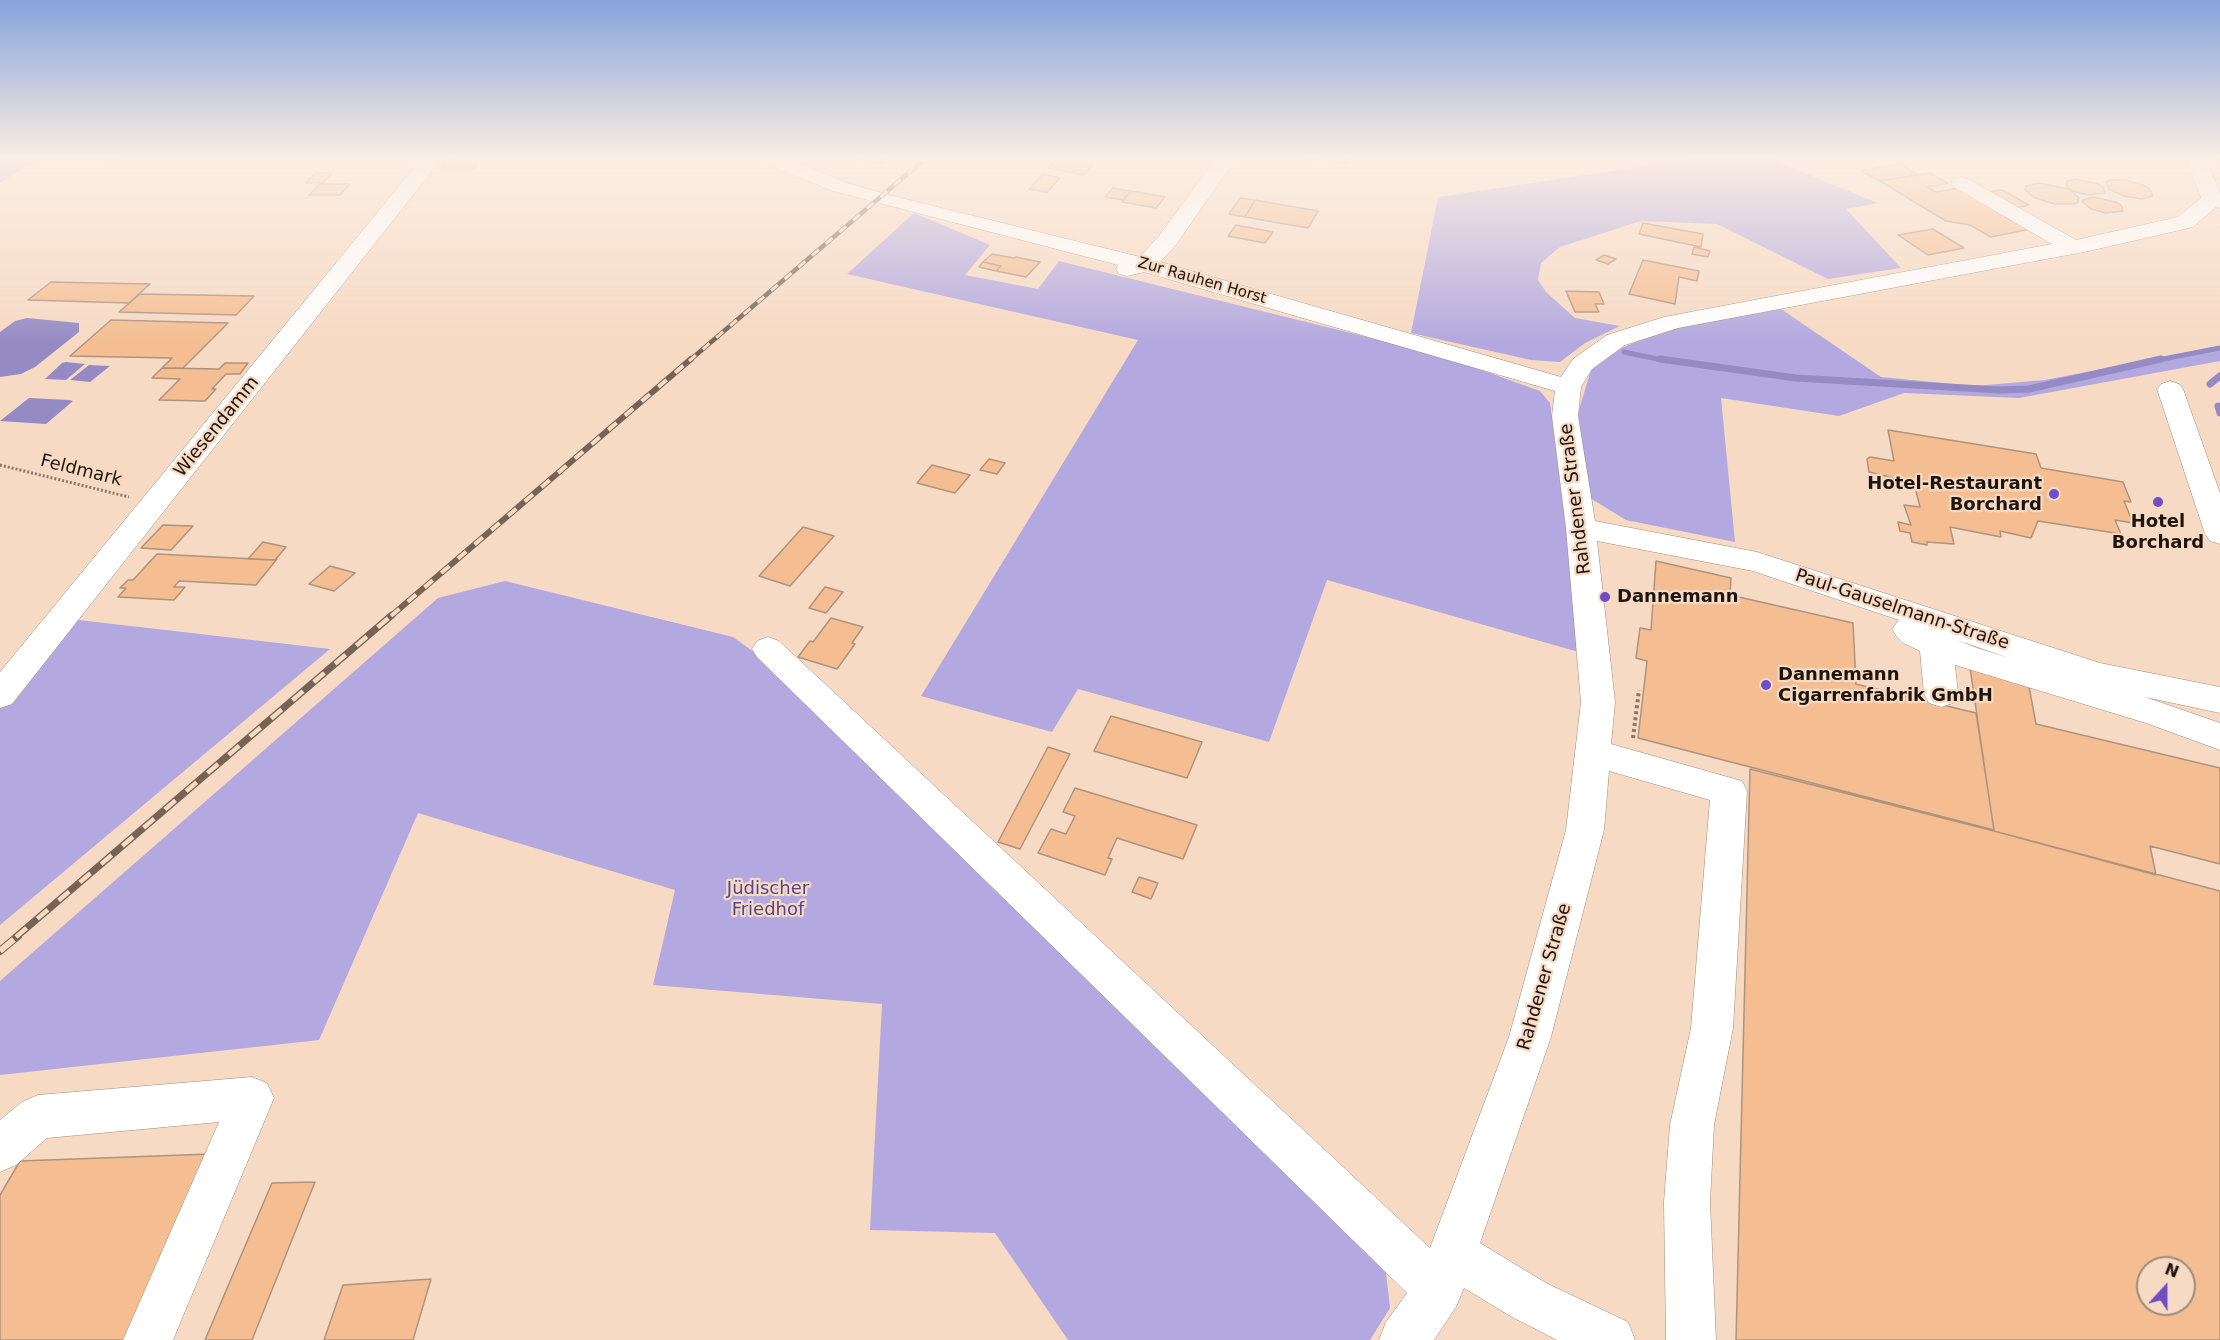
<!DOCTYPE html>
<html>
<head>
<meta charset="utf-8">
<style>
  body { margin:0 }
  #map { position:relative; width:2220px; height:1340px; overflow:hidden; background:#f6dac4; font-family:"DejaVu Sans",sans-serif }
  canvas { display:block }
  .north { position:absolute; left:2136px; top:1256px; width:60px; height:60px; box-sizing:border-box; background:#f6dac4; border:2px solid #a08b7a; border-radius:50%; rotate:21deg; font-size:16px; font-weight:700; line-height:24px; text-align:center; color:#1e140c }
  .north::after { content:''; display:block; margin:auto; width:21px; height:27px; background:#714dc6; clip-path:polygon(50% 0,100% 100%,50% 72%,0 100%) }
</style>
</head>
<body>
<div id="map">
<canvas width="2220" height="1340"></canvas>
<div class="north">N</div>
</div>
<script>
const context = document.querySelector('canvas').getContext('2d');
context.lineJoin = 'round';
function paint(path, color) {
  context.fillStyle = color;
  context.fill(path, 'evenodd');
}
function shape(rows) {
  const path = new Path2D();
  for (const r of rows) {
    path.moveTo(r[0], r[1]);
    for (let i = 2; i < r.length; i += 2) path.lineTo(r[i], r[i + 1]);
  }
  return path;
}
function stroke(path, color, width, dash) {
  context.strokeStyle = color;
  context.lineWidth = width;
  context.lineCap = dash ? 'butt' : 'round';
  context.setLineDash(dash || []);
  context.stroke(path);
}
function drawText(font, color, halo, rows, align = 'center') {
  context.font = font + ' "DejaVu Sans",sans-serif';
  context.lineWidth = 4.5;
  context.setLineDash([]);
  context.textBaseline = 'middle';
  context.strokeStyle = halo;
  context.fillStyle = color;
  for (const [text, x, y, turn = 0] of rows) {
    context.save();
    context.translate(x, y);
    context.rotate((+turn || 0) * Math.PI / 180);
    context.textAlign = isNaN(turn) ? turn : align;
    if (halo) context.strokeText(text, 0, 0);
    context.fillText(text, 0, 0);
    context.restore();
  }
}
paint(shape([
  [0,157,141,157,137,159,31,163,0,183],
  [1705,157,1765,157,1878,203,1846,209,1901,268,1828,279,1717,224,1641,221,1560,247,1541,263,1538,280,1546,292,1575,318,1620,326,1585,343,1560,362,1531,360,1411,333,1438,197],
  [914,213,990,245,965,275,1038,289,1059,261,1440,355,1540,391,1550,403,1582,653,1327,580,1269,742,1078,689,1052,732,921,696,1138,340,847,274],
  [1778,307,1881,377,1975,386,2045,380,2220,346,2220,361,2019,398,1904,393,1839,416,1721,398,1735,542,1626,520,1590,498,1578,413,1591,370,1621,348,1667,330],
  [505,581,733,637,782,672,1080,962,1386,1273,1390,1308,1370,1340,1068,1340,995,1233,870,1230,882,1004,653,985,675,890,418,813,319,1040,0,1075,0,981,438,598],
  [70,619,330,649,0,925,0,706]
]), '#b3a8df');
paint(shape([
  [27,318,79,323,79,332,35,367,21,374,0,377,0,332,15,321],
  [66,362,85,364,66,380,45,379,62,363],
  [89,365,110,366,90,382,70,380],
  [29,398,69,400,73,401,46,424,0,421]
]), '#958ac4');
stroke(shape([
  [1624,352,1667,361],
  [2153,361,2220,348]
]), '#958ac4', 5);
stroke(shape([
  [1660,359,1796,378,1999,390,2029,389,2161,359],
  [2210,384,2220,376],
  [2218,406,2220,413]
]), '#958ac4', 7);
const building = shape([
  [452,157,482,157,473,169,441,169,445,164,441,165,444,161,449,161,452,157],
  [851,157,890,157,881,164,850,158,851,157],
  [1059,157,1099,157,1084,175,1048,168,1059,157],
  [1297,157,1347,157,1344,164,1297,157],
  [1900,164,1918,175,1880,181,1861,171,1900,164],
  [315,173,332,173,323,183,306,183,315,173],
  [1930,173,1948,183,1927,187,1936,192,1958,188,2008,217,2005,217,2012,221,2015,221,2031,229,1991,237,1970,225,1946,221,1880,181,1930,173],
  [1043,174,1060,178,1047,192,1029,189,1043,174],
  [2075,179,2098,184,2103,187,2105,193,2088,195,2073,191,2068,188,2066,182,2075,179],
  [2110,180,2126,180,2143,185,2150,189,2153,196,2142,199,2124,196,2109,189,2106,182,2110,180],
  [2039,183,2069,189,2079,198,2078,202,2074,204,2055,204,2035,198,2025,190,2026,186,2039,183],
  [320,184,350,184,340,195,309,195,320,184],
  [1113,188,1131,191,1123,200,1105,197,1113,188],
  [2002,190,2029,205,2010,209,1982,193,2002,190],
  [1131,191,1154,195,1165,197,1156,208,1122,202,1131,191],
  [2093,197,2115,202,2121,205,2123,211,2106,213,2091,209,2083,202,2083,200,2093,197],
  [1240,198,1255,200,1245,217,1229,214,1240,198],
  [1255,200,1318,211,1308,228,1245,217,1255,200],
  [1643,223,1703,234,1701,247,1639,234,1643,223],
  [1236,225,1273,232,1265,243,1228,236,1236,225],
  [1933,229,1964,248,1928,255,1898,235,1933,229],
  [1694,247,1710,251,1708,257,1692,254,1694,247],
  [992,254,1014,258,1016,257,1040,262,1026,277,996,271,1001,266,983,262,992,254],
  [1604,255,1616,259,1608,264,1596,260,1604,255],
  [1643,260,1699,271,1697,281,1679,277,1675,304,1629,294,1643,260],
  [983,262,1001,266,996,271,979,267,983,262],
  [51,282,150,284,129,303,28,300,51,282],
  [1566,291,1599,292,1604,304,1595,304,1599,312,1575,312,1566,291],
  [140,294,254,296,236,315,119,312,140,294],
  [111,320,228,323,183,368,162,368,172,358,70,356,111,320],
  [225,363,248,363,240,374,226,374,212,389,216,389,205,401,159,400,180,379,152,378,162,368,219,369,225,363],
  [1888,430,2036,454,2041,468,2123,482,2131,502,2124,501,2133,523,2115,520,2121,534,2038,521,2031,538,2000,531,2001,537,1950,527,1954,544,1927,542,1927,545,1912,542,1910,533,1900,531,1898,522,1911,525,1904,505,1920,507,1914,483,1869,472,1867,459,1870,457,1894,461,1888,430],
  [989,459,1005,463,997,474,980,470,989,459],
  [932,465,970,475,955,493,917,483,932,465],
  [163,525,193,526,171,550,141,548,163,525],
  [803,527,834,536,790,586,759,576,803,527],
  [263,542,286,547,275,560,248,559,263,542],
  [157,554,275,560,277,559,256,585,179,581,174,587,185,587,174,600,118,597,126,588,120,588,128,580,133,580,157,554],
  [1656,561,1731,578,1730,595,1853,623,1856,684,1976,713,1994,830,1638,738,1647,661,1636,658,1640,628,1651,630,1656,561],
  [330,566,355,573,334,591,309,584,330,566],
  [825,587,843,592,826,613,809,608,825,587],
  [831,618,863,627,852,643,855,644,837,669,798,657,810,641,813,642,831,618],
  [1970,668,2028,681,2036,724,2220,768,2220,864,2150,846,2156,875,1994,831,1970,668],
  [1111,716,1202,742,1187,778,1094,751,1111,716],
  [1048,747,1070,754,1020,849,998,842,1048,747],
  [1750,769,1994,831,2220,891,2220,1340,1736,1340,1750,769],
  [2148,1268,2184,1268,2184,1304,2148,1304,2148,1268],
  [1075,788,1197,825,1183,859,1117,838,1108,858,1112,859,1105,875,1038,853,1051,829,1066,834,1075,816,1063,812,1075,788],
  [1139,877,1158,883,1151,899,1132,892,1139,877],
  [210,1154,124,1340,0,1340,0,1195,20,1161,210,1154],
  [315,1182,252,1340,205,1340,272,1183,315,1182],
  [431,1279,413,1340,324,1340,343,1285,431,1279]
]);
paint(building, '#f4be92');
stroke(building, '#ae937f', 1.5);
const minor = shape([
  [423,157,443,157,12,704,0,708,0,672,423,157],
  [756,157,783,157,847,183,885,194,1140,257,1159,236,1217,157,1237,157,1175,246,1160,262,1561,377,1573,359,1607,335,1664,317,2052,244,1954,187,1951,183,1954,179,1961,177,1968,179,2076,240,2178,217,2201,198,2188,163,2183,157,2205,157,2220,193,2220,208,2216,207,2193,227,2089,251,1678,328,1625,345,1592,369,1581,387,1578,416,1595,521,1757,552,2100,663,2220,687,2220,713,2145,697,2220,723,2220,750,2146,723,1955,665,1958,694,1953,703,1941,707,1929,703,1924,694,1920,651,1903,643,1897,637,1892,629,1899,620,1753,571,1597,541,1615,702,1611,744,1742,781,1747,791,1733,1028,1714,1125,1710,1202,1716,1340,1666,1340,1664,1202,1670,1125,1691,1028,1710,800,1609,771,1604,830,1551,1037,1480,1243,1546,1283,1628,1322,1635,1340,1557,1340,1512,1317,1464,1288,1456,1307,1434,1340,1379,1340,1386,1322,1407,1293,757,657,752,649,757,641,768,637,779,641,1430,1248,1509,1037,1566,830,1581,702,1566,528,1552,416,1555,391,1144,272,1127,276,1119,274,1116,269,1118,265,833,191,759,161,756,157],
  [1957,640,2009,658,1977,648,1957,640],
  [2170,381,2179,384,2183,389,2220,493,2220,544,2210,541,2205,534,2157,389,2161,384,2170,381],
  [252,1077,267,1083,274,1098,173,1340,123,1340,219,1122,47,1138,16,1165,0,1172,0,1120,22,1102,38,1095,252,1077]
]);
stroke(minor, '#a58b77', 1);
stroke(shape([
  [0,465,129,497]
]), '#8b7869', 3, [2, 2]);
stroke(shape([
  [1633,738,1639,690]
]), '#8b7869', 4, [3, 3]);
paint(minor, '#fff');
const railFar3 = shape([
  [689,361,927,157]
]);
const railFar2 = shape([
  [391,616,691,359]
]);
const railFar1 = shape([
  [16,937,392,615]
]);
const rail = shape([
  [0,951,18,936]
]);
stroke(railFar3, '#756456', 4.5);
stroke(railFar2, '#756456', 6);
stroke(railFar1, '#756456', 7);
stroke(rail, '#756456', 8);
stroke(railFar3, '#f6dac4', 3, [9]);
stroke(railFar2, '#f6dac4', 4, [11]);
stroke(railFar1, '#f6dac4', 4.5, [14]);
stroke(rail, '#f6dac4', 6, [18]);
const sky = context.createLinearGradient(0, 0, 0, 344);
sky.addColorStop(0, '#87a3da');
sky.addColorStop(0.46, '#fbeee4');
sky.addColorStop(1, '#fbeee400');
context.fillStyle = sky;
context.fillRect(0, 0, 2220, 344);
for (const [x, y, r, color] of [
  [2054,494,6,"#714dc6"],
  [2158,502,6,"#714dc6"],
  [1605,597,6,"#714dc6"],
  [1766,685,6,"#714dc6"]
]) {
  const dot = new Path2D();
  dot.arc(x, y, r, 0, 2 * Math.PI);
  context.fillStyle = color;
  context.fill(dot);
  stroke(dot, '#f6dac4', 2);
}
drawText('15px', '#1e140c', '#f6dac4', [
  ["Zur Rauhen Horst",1202,281,16]
]);
drawText('18px', '#1e140c', '#f6dac4', [
  ["Wiesendamm",217,427,-51],
  ["Feldmark",81,471,14],
  ["Rahdener Straße",1576,499,-97],
  ["Paul-Gauselmann-Straße",1902,610,18],
  ["Rahdener Straße",1545,977,-74]
]);
drawText('bold 18px', '#1e140c', '#f6dac4', [
  ["Hotel-Restaurant",2042,484,"right"],
  ["Borchard",2042,505,"right"],
  ["Hotel",2158,522,"center"],
  ["Borchard",2158,543,"center"],
  ["Dannemann",1617,597],
  ["Dannemann",1778,675],
  ["Cigarrenfabrik GmbH",1778,696]
], 'left');
drawText('18px', '#56448c', '#f6dac4', [
  ["Jüdischer",768,889],
  ["Friedhof",768,910]
]);
</script>
</body>
</html>
